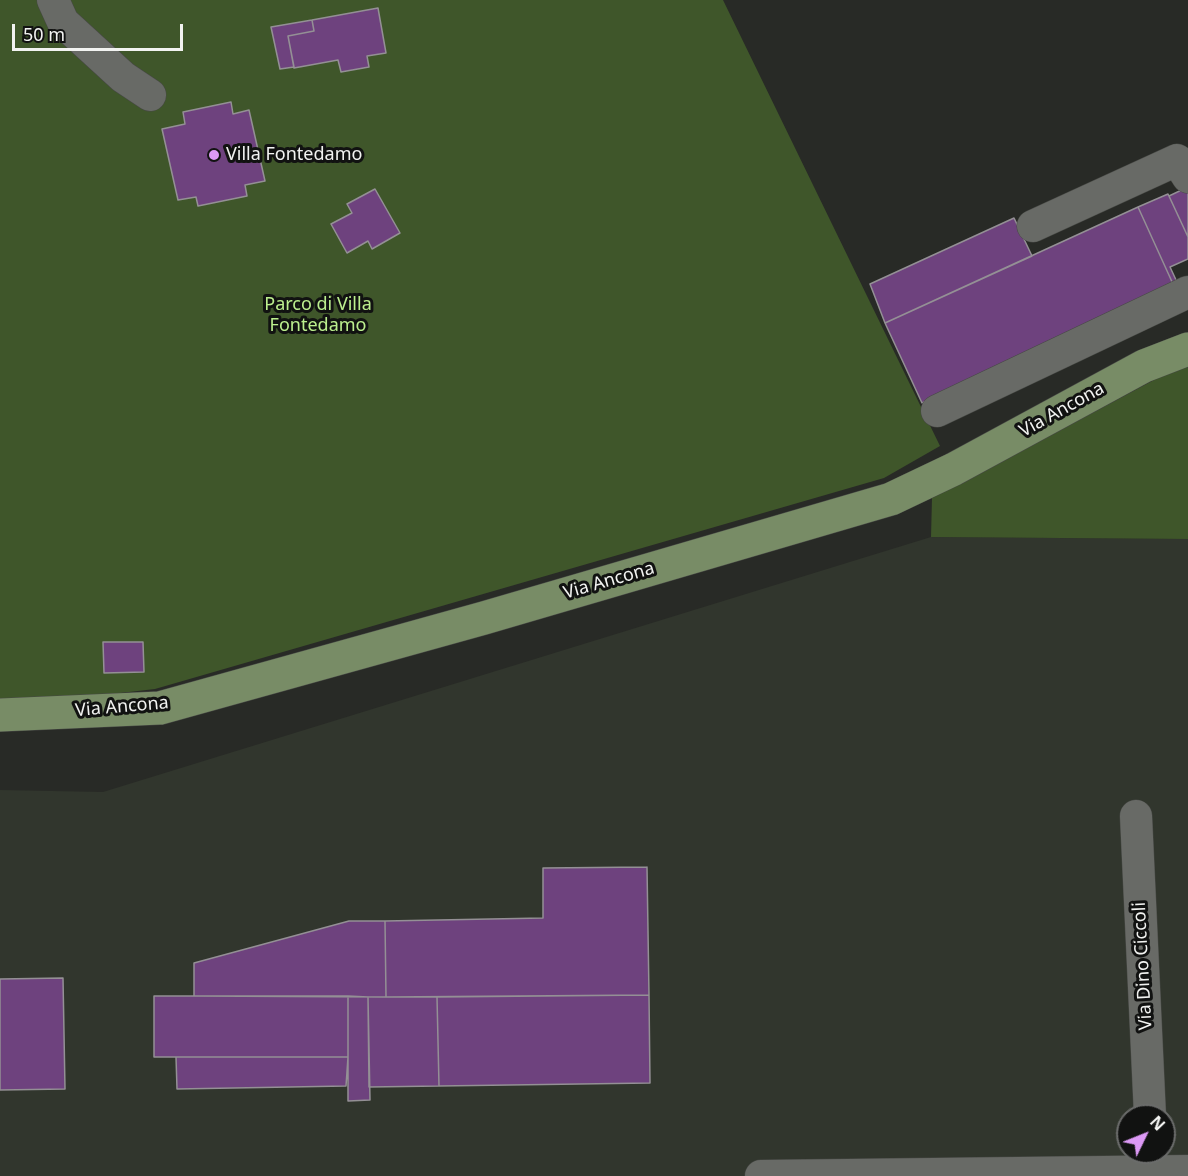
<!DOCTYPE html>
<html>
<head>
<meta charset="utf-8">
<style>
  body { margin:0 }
  #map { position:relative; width:1188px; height:1176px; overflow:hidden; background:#282a26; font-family:"Noto Sans",sans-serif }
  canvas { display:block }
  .north { position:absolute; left:1116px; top:1104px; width:60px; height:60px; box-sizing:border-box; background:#111211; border:2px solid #6b6c6b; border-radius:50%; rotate:47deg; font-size:16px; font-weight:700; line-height:24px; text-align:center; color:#f2f3f1 }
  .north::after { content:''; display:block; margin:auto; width:21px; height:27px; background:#dc99f5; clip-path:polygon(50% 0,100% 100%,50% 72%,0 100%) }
  .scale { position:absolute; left:12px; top:24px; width:171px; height:27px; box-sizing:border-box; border:3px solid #f2f3f1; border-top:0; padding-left:8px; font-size:18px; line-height:21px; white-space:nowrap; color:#f2f3f1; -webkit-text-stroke:4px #111211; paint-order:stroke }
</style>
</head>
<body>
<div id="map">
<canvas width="1188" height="1176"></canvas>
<div class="north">N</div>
<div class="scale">50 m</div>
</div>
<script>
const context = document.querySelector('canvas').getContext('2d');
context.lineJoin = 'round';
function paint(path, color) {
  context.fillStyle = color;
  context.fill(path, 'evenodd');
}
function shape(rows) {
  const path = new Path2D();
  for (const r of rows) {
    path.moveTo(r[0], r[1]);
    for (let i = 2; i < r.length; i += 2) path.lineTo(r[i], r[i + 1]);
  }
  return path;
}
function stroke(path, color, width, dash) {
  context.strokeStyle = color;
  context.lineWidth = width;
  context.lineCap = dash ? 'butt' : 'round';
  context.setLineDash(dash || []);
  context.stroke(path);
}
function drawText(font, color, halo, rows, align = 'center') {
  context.font = font + ' "Noto Sans",sans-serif';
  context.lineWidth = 6;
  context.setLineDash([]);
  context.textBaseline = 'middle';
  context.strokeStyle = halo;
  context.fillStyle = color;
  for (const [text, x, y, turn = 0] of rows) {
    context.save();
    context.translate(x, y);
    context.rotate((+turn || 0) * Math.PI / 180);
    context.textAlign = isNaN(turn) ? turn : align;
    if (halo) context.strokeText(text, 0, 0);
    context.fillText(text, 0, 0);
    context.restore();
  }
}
paint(shape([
  [931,537,1188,539,1188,1176,0,1176,0,790,103,792],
  [1128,1116,1164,1116,1164,1152,1128,1152]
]), '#31362d');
paint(shape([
  [0,0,723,0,940,446,884,478,155,689,0,707],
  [1188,367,1188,539,931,537,932,498,1169,372]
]), '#3f562a');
const building = shape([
  [378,8,386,53,367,56,369,67,341,72,338,60,294,68,288,36,314,31,312,20,378,8],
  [312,20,314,31,288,36,294,67,280,69,271,27,312,20],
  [231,102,233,114,249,110,265,181,245,185,247,196,198,206,196,197,178,200,162,129,185,124,183,112,231,102],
  [1188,187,1188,237,1169,196,1188,187],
  [375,189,400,233,372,249,368,241,347,253,331,224,352,213,347,204,375,189],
  [1168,194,1188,237,1188,259,1170,267,1177,282,1173,284,1138,207,1168,194],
  [1138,207,1173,284,1173,288,922,403,885,323,1138,207],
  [1014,218,1032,256,885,323,870,284,1014,218],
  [103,642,143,642,144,672,104,673,103,642],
  [647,867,649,995,386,997,385,921,543,918,543,868,647,867],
  [349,921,385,921,386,997,194,996,194,963,349,921],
  [63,978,65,1089,0,1090,0,979,63,978],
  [649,995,650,1083,439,1086,437,997,649,995],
  [154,996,348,996,348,1057,154,1057,154,996],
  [348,996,368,997,370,1100,348,1101,348,996],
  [368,997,437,997,439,1086,369,1087,368,997],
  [176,1057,348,1057,346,1086,177,1089,176,1057]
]);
paint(building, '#6e427e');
stroke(building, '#949095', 1.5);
const minor = shape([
  [53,0,63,22,123,77,150,95],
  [1033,226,1177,160,1188,177],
  [937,411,1188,292],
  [1136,816,1150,1116],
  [761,1176,1188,1171]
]);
const major = shape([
  [0,715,160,708,484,618,891,499,954,469,1144,366,1188,349]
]);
stroke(minor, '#474945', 33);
stroke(major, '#474945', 34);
stroke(minor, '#686a66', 32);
stroke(major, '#788c66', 33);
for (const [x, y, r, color] of [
  [214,155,6,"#dc99f5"]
]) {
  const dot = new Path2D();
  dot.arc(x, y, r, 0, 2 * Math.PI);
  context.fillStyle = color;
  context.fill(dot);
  stroke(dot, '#111211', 2);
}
drawText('18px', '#f2f3f1', '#111211', [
  ["Villa Fontedamo",226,155]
], 'left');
drawText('18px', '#bcef8e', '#111211', [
  ["Parco di Villa",318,305],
  ["Fontedamo",318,326]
]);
drawText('18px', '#f2f3f1', '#111211', [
  ["Via Ancona",1062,410,-29],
  ["Via Ancona",609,581,-16],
  ["Via Ancona",122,707,-5],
  ["Via Dino Ciccoli",1143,966,-93]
]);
</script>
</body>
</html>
